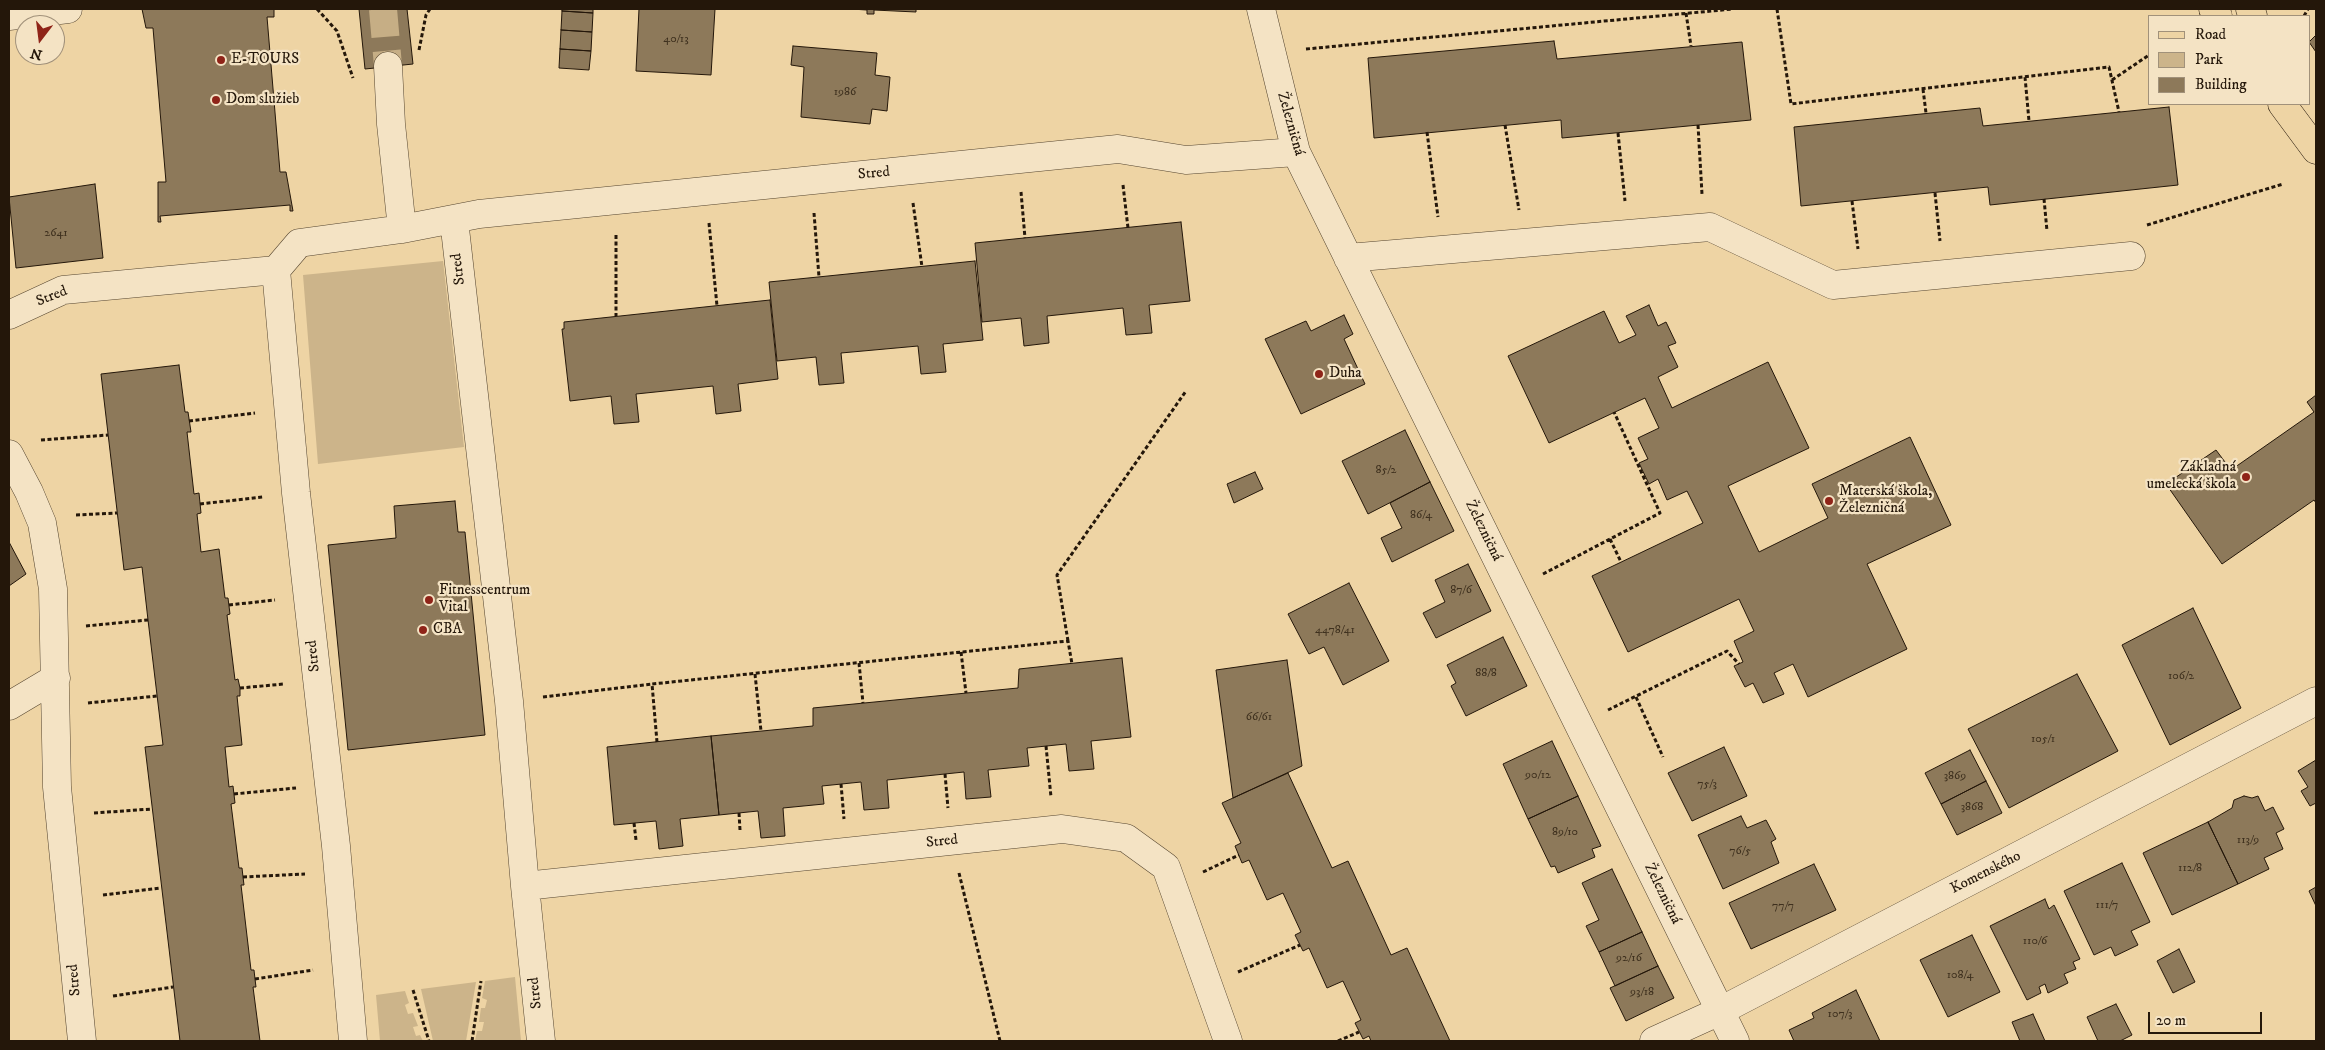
<!DOCTYPE html>
<html>
<head>
<meta charset="utf-8">
<style>
  body { margin:0 }
  #map { position:relative; width:2325px; height:1050px; overflow:hidden; background:#eed4a4; font-family:"IM FELL DW Pica",serif }
  canvas { display:block }
  .frame { position:absolute; inset:0; border:10px solid #24170a; pointer-events:none }
  .legend { position:absolute; left:2148px; top:15px; width:162px; height:90px; box-sizing:border-box; background:#f4e3c4; border:1px solid #a1917a; margin:0; padding:6px 9px; list-style:none; font-size:15px; color:#24170a }
  .legend li { display:flex; align-items:center; gap:10px; height:25px }
  .legend b { width:25px; border:1px solid #a1917a }
  .north { position:absolute; left:15px; top:15px; width:50px; height:50px; box-sizing:border-box; background:#f4e3c4; border:1px solid #a1917a; border-radius:50%; rotate:195deg; font-size:14px; font-weight:700; line-height:20px; text-align:center; color:#24170a }
  .north::after { content:''; display:block; margin:auto; width:18px; height:22px; background:#8f2418; clip-path:polygon(50% 0,100% 100%,50% 72%,0 100%) }
  .scale { position:absolute; left:2148px; top:1012px; width:114px; height:22px; box-sizing:border-box; border:2px solid #24170a; border-top:0; padding-left:6px; font-size:15px; line-height:18px; white-space:nowrap; color:#24170a; -webkit-text-stroke:4px #f4e3c4; paint-order:stroke }
</style>
</head>
<body>
<div id="map">
<canvas width="2325" height="1050"></canvas>
<div class="frame"></div>
<ul class="legend">
<li><b style="height:6px;background:#eed4a4"></b>Road</li>
<li><b style="height:14px;background:#ccb48a"></b>Park</li>
<li><b style="height:14px;background:#8d795a"></b>Building</li>
</ul>
<div class="north">N</div>
<div class="scale">20 m</div>
</div>
<script>
const context = document.querySelector('canvas').getContext('2d');
context.lineJoin = 'round';
function paint(path, color) {
  context.fillStyle = color;
  context.fill(path, 'evenodd');
}
function shape(rows) {
  const path = new Path2D();
  for (const r of rows) {
    path.moveTo(r[0], r[1]);
    for (let i = 2; i < r.length; i += 2) path.lineTo(r[i], r[i + 1]);
  }
  return path;
}
function stroke(path, color, width, dash) {
  context.strokeStyle = color;
  context.lineWidth = width;
  context.lineCap = dash ? 'butt' : 'round';
  context.setLineDash(dash || []);
  context.stroke(path);
}
function drawText(font, color, halo, rows, align = 'center') {
  context.font = font + ' "IM FELL DW Pica",serif';
  context.lineWidth = 4.5;
  context.setLineDash([]);
  context.textBaseline = 'middle';
  context.strokeStyle = halo;
  context.fillStyle = color;
  for (const [text, x, y, turn = 0] of rows) {
    context.save();
    context.translate(x, y);
    context.rotate((+turn || 0) * Math.PI / 180);
    context.textAlign = isNaN(turn) ? turn : align;
    if (halo) context.strokeText(text, 0, 0);
    context.fillText(text, 0, 0);
    context.restore();
  }
}
paint(shape([
  [443,261,464,447,318,464,303,275],
  [515,977,521,1041,475,1041,477,1031,482,1031,484,1022,479,1022,481,1008,485,1008,487,1000,482,998,485,981],
  [476,982,466,1041,433,1041,421,989],
  [405,991,409,1003,405,1005,408,1014,413,1013,418,1026,413,1027,416,1036,420,1035,423,1041,380,1041,376,995]
]), '#ccb48a');
const building = shape([
  [142,9,274,9,274,17,267,17,280,172,286,172,293,211,290,211,290,205,160,216,161,222,158,222,158,182,166,182,153,28,146,28,142,9],
  [359,9,407,9,413,64,365,69,359,9],
  [562,9,593,9,593,13,562,11,562,9],
  [639,9,715,9,711,75,636,71,639,9],
  [851,9,916,9,916,12,874,10,874,14,867,14,867,10,851,9],
  [562,11,593,13,592,32,561,30,562,11],
  [561,30,592,32,591,51,560,49,561,30],
  [2316,35,2316,52,2309,42,2316,35],
  [1554,41,1557,59,1742,42,1751,120,1562,138,1561,120,1374,138,1368,58,1554,41],
  [793,46,877,53,875,75,890,77,887,111,872,109,870,124,801,117,804,67,791,65,793,46],
  [560,49,591,51,589,70,559,68,560,49],
  [2169,107,2178,185,1990,205,1988,187,1801,206,1794,127,1980,108,1983,126,2169,107],
  [95,184,103,258,16,268,9,197,95,184],
  [1181,222,1190,301,1149,305,1152,333,1126,335,1123,308,1047,316,1049,343,1024,346,1021,318,982,322,975,243,1181,222],
  [975,261,983,340,943,344,946,372,921,374,918,346,841,353,844,383,819,385,816,357,777,361,769,282,975,261],
  [770,300,778,379,738,384,741,411,716,414,713,386,636,394,639,422,614,424,611,396,570,401,562,329,564,329,564,322,770,300],
  [1649,305,1658,326,1666,322,1676,343,1668,346,1678,367,1658,377,1672,408,1768,362,1809,448,1728,486,1759,552,1828,518,1812,484,1910,437,1951,525,1867,564,1907,649,1808,697,1793,664,1774,673,1784,694,1763,703,1753,683,1745,687,1734,666,1743,662,1734,641,1754,631,1739,599,1628,652,1592,576,1703,523,1687,491,1667,500,1658,479,1649,484,1639,463,1648,459,1638,438,1659,428,1645,398,1549,443,1508,356,1604,311,1619,343,1636,335,1626,316,1649,305],
  [1344,315,1353,334,1344,339,1365,384,1301,414,1265,339,1306,321,1311,331,1344,315],
  [179,365,185,412,188,412,191,432,187,432,194,494,199,493,201,513,197,514,201,552,219,549,225,598,228,598,230,614,227,615,235,680,238,679,240,688,240,696,237,696,242,745,225,747,229,787,233,786,235,803,231,804,239,868,242,868,243,877,244,885,241,885,251,970,254,970,255,979,256,987,253,987,260,1041,180,1041,145,747,163,745,148,620,142,567,124,570,101,374,179,365],
  [2316,395,2316,503,2314,500,2222,564,2166,484,2216,450,2231,470,2314,412,2307,402,2316,395],
  [1405,430,1430,482,1368,514,1342,461,1405,430],
  [1255,472,1263,489,1234,503,1227,484,1255,472],
  [1430,482,1454,531,1392,562,1381,538,1402,528,1390,503,1430,482],
  [455,501,458,532,465,532,485,735,348,750,328,545,396,538,394,506,455,501],
  [9,542,26,574,9,586,9,542],
  [1468,564,1491,611,1436,638,1423,613,1445,602,1435,580,1468,564],
  [1349,583,1389,661,1343,685,1324,647,1309,654,1288,614,1349,583],
  [2193,608,2241,708,2170,745,2122,645,2193,608],
  [1503,637,1527,686,1466,716,1451,686,1456,683,1447,665,1503,637],
  [1122,658,1131,737,1091,741,1094,769,1069,771,1066,744,1027,748,1029,766,988,770,991,797,966,799,964,772,887,780,889,808,864,810,861,782,822,786,824,804,783,808,785,836,761,838,758,811,719,815,711,736,813,726,813,708,1018,688,1019,669,1122,658],
  [1287,660,1302,766,1233,798,1216,670,1287,660],
  [2077,674,2118,751,2009,808,1968,729,2077,674],
  [711,736,719,815,680,819,683,846,659,849,656,821,614,825,607,747,711,736],
  [1552,741,1578,796,1528,819,1503,764,1552,741],
  [1724,747,1747,796,1692,821,1668,773,1724,747],
  [1970,750,1986,781,1941,804,1925,773,1970,750],
  [2316,760,2316,803,2310,806,2301,791,2308,787,2298,771,2316,760],
  [1288,773,1332,868,1348,861,1391,955,1407,948,1450,1041,1371,1041,1369,1036,1363,1039,1355,1023,1361,1020,1343,981,1327,988,1309,948,1303,951,1295,935,1301,932,1283,893,1267,900,1249,860,1242,863,1235,846,1241,843,1222,803,1288,773],
  [1986,781,2002,813,1957,835,1941,804,1986,781],
  [1578,796,1601,846,1592,849,1595,857,1558,873,1555,866,1551,867,1528,819,1578,796],
  [2244,796,2252,798,2258,796,2265,811,2273,807,2284,829,2276,833,2283,849,2264,858,2269,869,2238,884,2208,822,2232,808,2234,800,2244,796],
  [1741,816,1747,828,1766,820,1776,839,1771,842,1779,863,1723,889,1698,835,1741,816],
  [2208,822,2238,884,2172,915,2143,853,2208,822],
  [2122,863,2150,922,2131,931,2138,945,2115,956,2111,947,2094,955,2064,891,2122,863],
  [1814,864,1836,910,1751,949,1729,903,1814,864],
  [1612,869,1642,932,1599,952,1586,926,1599,920,1582,883,1612,869],
  [2316,887,2316,906,2309,891,2316,887],
  [2045,899,2049,909,2054,905,2080,959,2073,962,2076,969,2064,974,2068,983,2048,993,2045,984,2039,987,2041,993,2027,1000,1990,926,2045,899],
  [1642,932,1658,966,1615,986,1599,952,1642,932],
  [1972,935,2000,992,1948,1017,1920,960,1972,935],
  [2179,949,2195,982,2173,993,2157,961,2179,949],
  [1658,966,1674,998,1626,1021,1610,988,1658,966],
  [1856,990,1880,1041,1794,1041,1789,1030,1814,1018,1812,1013,1856,990],
  [2116,1004,2132,1035,2120,1041,2098,1041,2087,1017,2116,1004],
  [2033,1014,2045,1041,2020,1041,2012,1022,2033,1014]
]);
paint(building, '#8d795a');
stroke(building, '#24170a', 1);
stroke(shape([
  [383,9,388,66]
]), '#c6ae85', 28, [28, 14]);
const minor = shape([
  [1261,9,1296,152,1735,1041],
  [9,16,68,9],
  [388,66,391,124,402,229],
  [454,220,509,701,525,886,541,1041],
  [1348,258,1710,227,1833,285,2131,256],
  [276,270,296,493,336,846,353,1041],
  [9,315,63,290,276,270,299,243,402,229,479,214,1118,149,1186,160,1296,152],
  [9,454,29,492,42,523,53,589,57,787,82,1041],
  [9,706,56,678],
  [525,886,1062,829,1126,838,1166,867,1228,1041],
  [1654,1041,1720,1011,2316,701]
]);
const major = shape([
  [2213,9,2218,16],
  [2250,9,2253,16],
  [2282,104,2316,150]
]);
stroke(minor, '#564630', 29);
stroke(major, '#24170a', 29);
stroke(shape([
  [317,9,337,31,353,78],
  [1777,9,1791,104,2109,67,2119,112],
  [1686,13,1691,46],
  [2304,16,2308,9],
  [1306,49,1733,9],
  [419,50,426,15,430,9],
  [2025,77,2029,121],
  [2112,80,2149,55],
  [1923,89,1926,113],
  [1505,125,1519,210],
  [1698,125,1702,194],
  [1427,132,1438,217],
  [1618,133,1625,201],
  [1123,185,1128,228],
  [1021,192,1025,238],
  [1935,193,1940,241],
  [2044,199,2047,231],
  [1852,201,1858,249],
  [913,203,922,267],
  [814,213,819,277],
  [709,223,717,306],
  [2147,225,2283,184],
  [616,235,616,316],
  [189,421,255,413],
  [41,440,108,435],
  [200,504,263,497],
  [76,515,117,513],
  [1610,539,1621,562],
  [1543,574,1660,513,1614,412],
  [229,605,275,600],
  [86,626,148,620],
  [1068,641,1057,575,1186,391],
  [961,652,966,693],
  [859,663,863,703],
  [755,674,761,731],
  [240,688,284,684],
  [543,697,652,684],
  [1636,697,1663,757],
  [88,703,157,696],
  [1608,710,1727,651,1739,664],
  [657,742,652,684,1068,641,1072,664],
  [1046,746,1051,797],
  [945,774,948,808],
  [841,784,844,819],
  [234,794,296,788],
  [94,813,152,809],
  [739,813,740,830],
  [634,823,636,840],
  [1203,872,1239,855],
  [959,873,1000,1041],
  [243,877,305,874],
  [103,895,161,888],
  [1238,972,1300,945],
  [255,979,313,970],
  [413,990,429,1041],
  [113,996,173,987],
  [472,1041,481,981],
  [1338,1041,1359,1032]
]), '#24170a', 3, [4, 2.5]);
stroke(minor, '#f4e3c4', 28);
stroke(major, '#eed4a4', 28);
for (const [x, y, r, color] of [
  [221,60,5,"#8f2418"],
  [216,100,5,"#8f2418"],
  [1319,374,5,"#8f2418"],
  [2246,477,5,"#8f2418"],
  [1829,501,5,"#8f2418"],
  [429,600,5,"#8f2418"],
  [423,630,5,"#8f2418"]
]) {
  const dot = new Path2D();
  dot.arc(x, y, r, 0, 2 * Math.PI);
  context.fillStyle = color;
  context.fill(dot);
  stroke(dot, '#f4e3c4', 2);
}
drawText('12px', '#3e301e', null, [
  ["40/13",676,40],
  ["1986",845,93],
  ["2641",56,234],
  ["85/2",1386,471],
  ["86/4",1421,516],
  ["87/6",1461,591],
  ["4478/41",1335,631],
  ["88/8",1486,674],
  ["106/2",2181,677],
  ["66/61",1259,718],
  ["105/1",2043,740],
  ["90/12",1538,776],
  ["3869",1955,777],
  ["75/3",1707,785],
  ["3868",1972,808],
  ["89/10",1565,833],
  ["113/9",2248,841],
  ["76/5",1740,852],
  ["112/8",2190,869],
  ["111/7",2107,906],
  ["77/7",1783,907],
  ["110/6",2035,942],
  ["92/16",1629,959],
  ["108/4",1960,976],
  ["93/18",1642,993],
  ["107/3",1840,1015]
]);
drawText('15px', '#24170a', '#f4e3c4', [
  ["E-TOURS",231,60],
  ["Dom služieb",226,100],
  ["Duha",1329,374],
  ["Základná",2236,468,"right"],
  ["umelecká škola",2236,485,"right"],
  ["Materská škola,",1839,492],
  ["Železničná",1839,509],
  ["Fitnesscentrum",439,591],
  ["Vital",439,608],
  ["CBA",433,630]
], 'left');
drawText('15px', '#24170a', '#f4e3c4', [
  ["Železničná",1290,124,74],
  ["Stred",874,174,-5],
  ["Stred",459,269,-97],
  ["Stred",52,297,-21],
  ["Železničná",1483,531,64],
  ["Stred",314,656,-96],
  ["Stred",942,842,-6],
  ["Komenského",1986,873,-27],
  ["Železničná",1662,894,64],
  ["Stred",75,980,-95],
  ["Stred",536,993,-96]
]);
</script>
</body>
</html>
